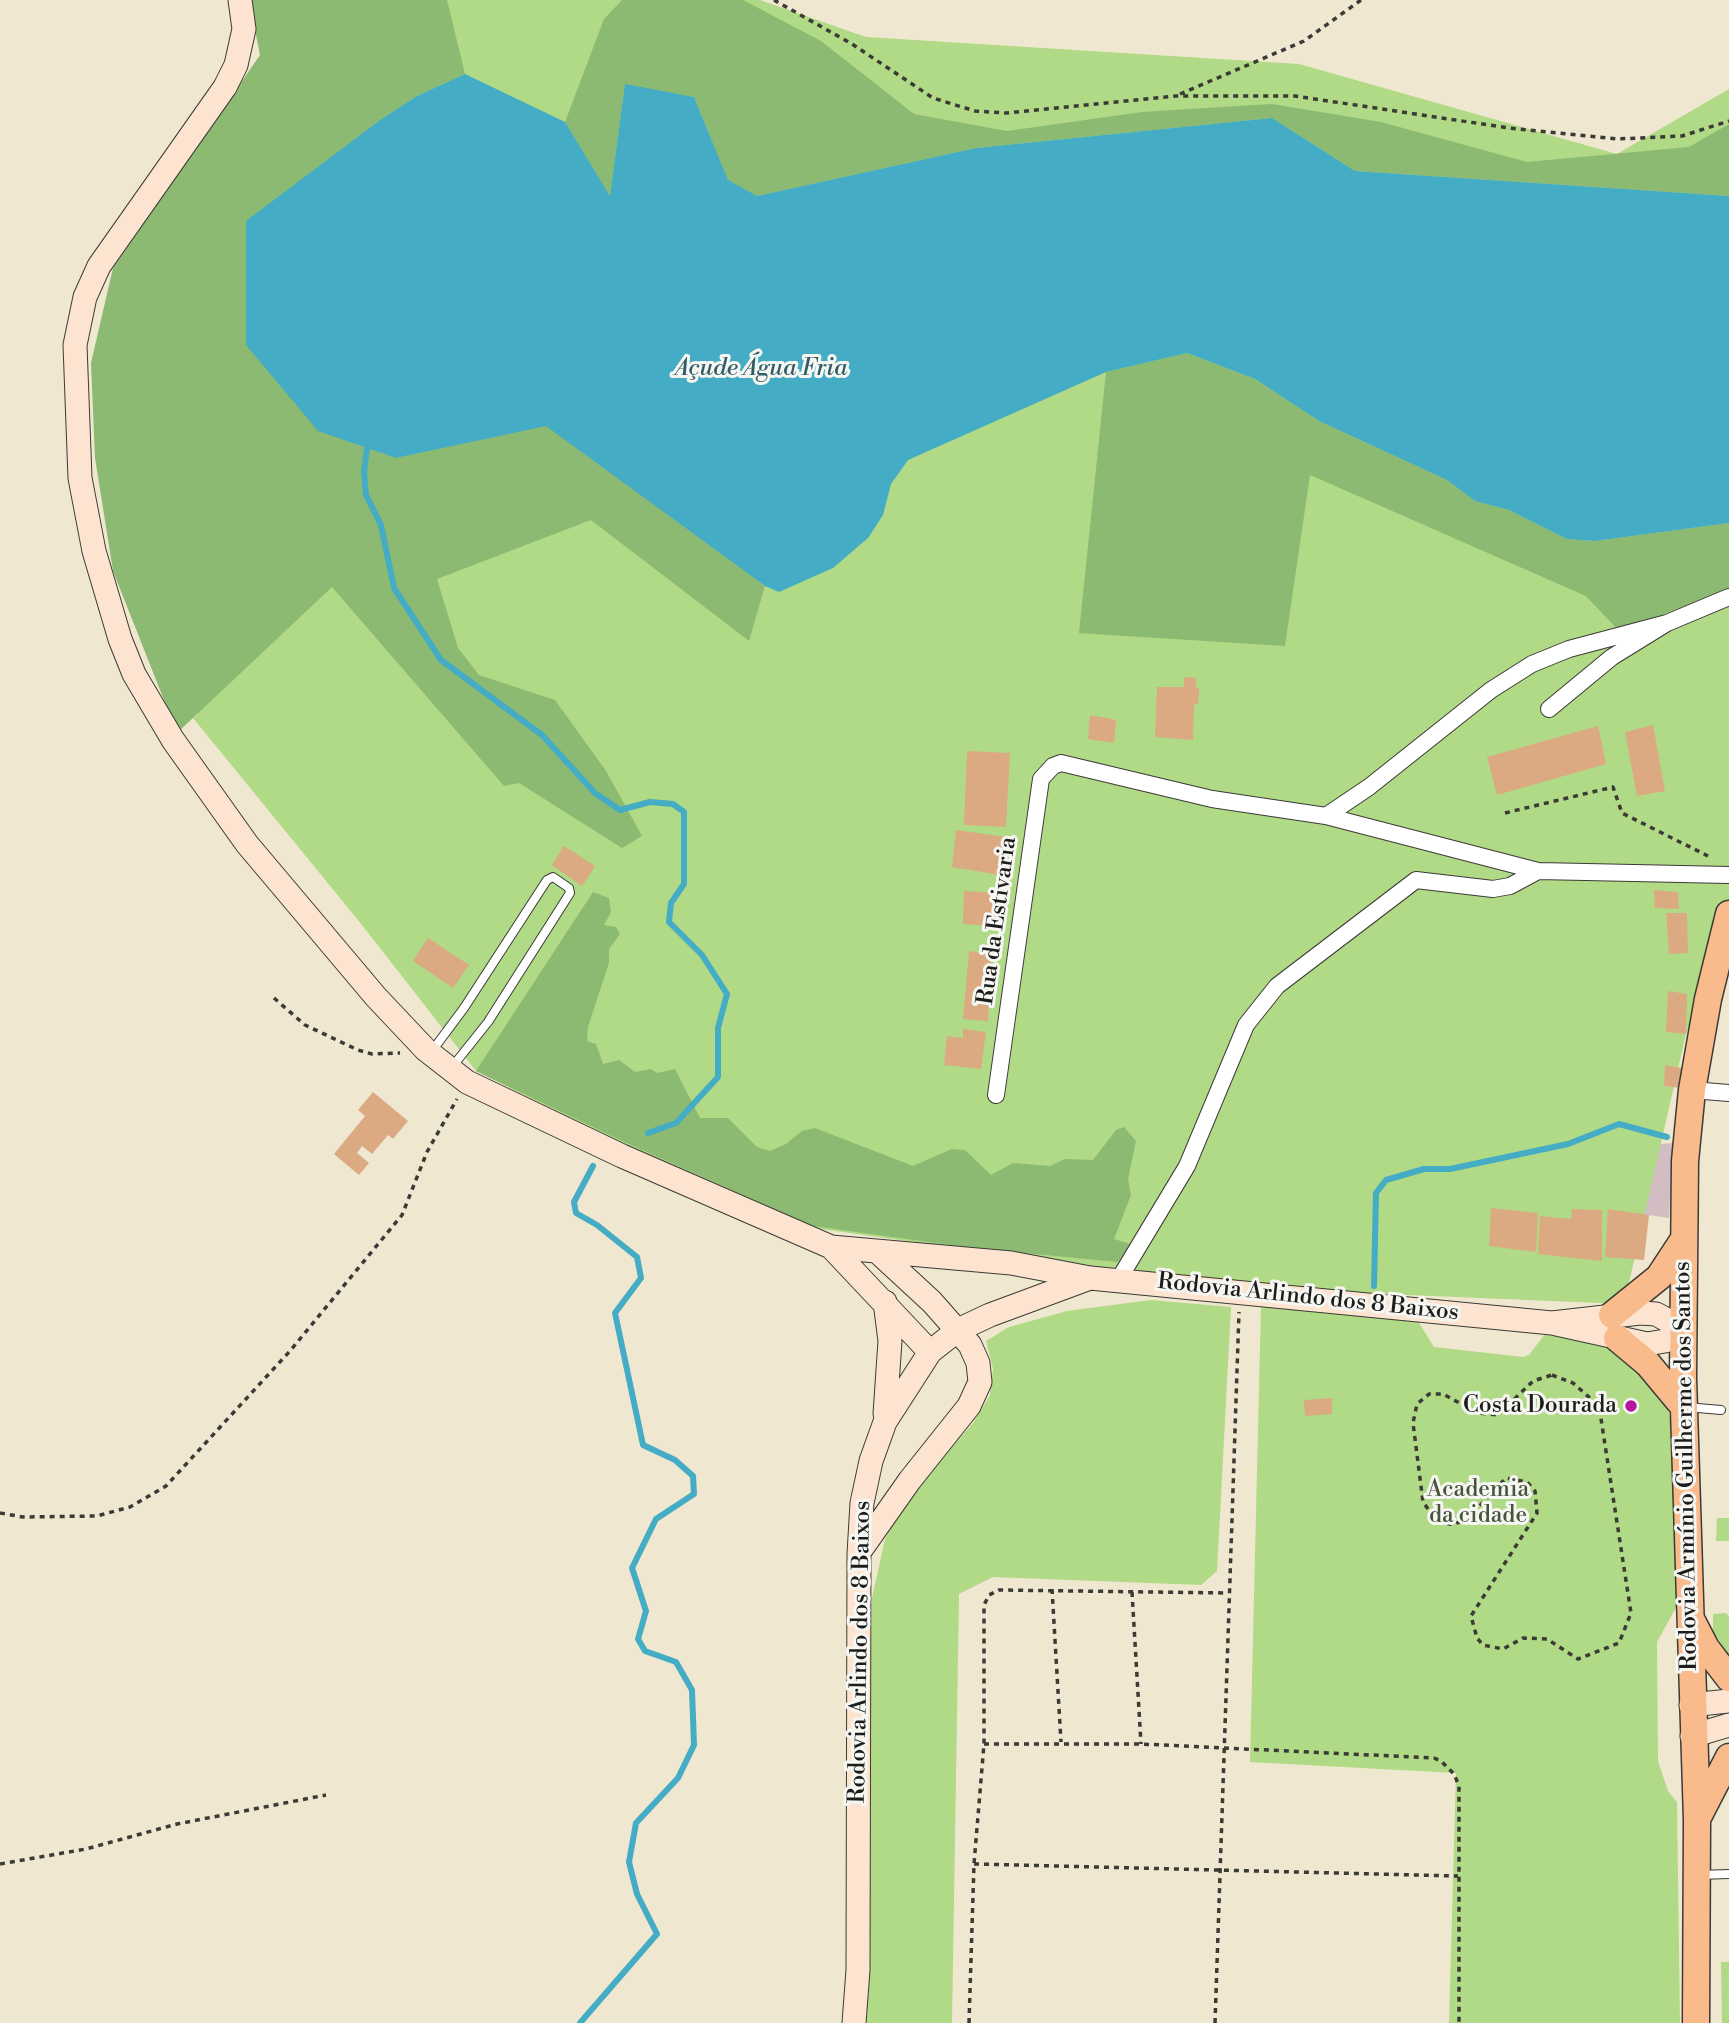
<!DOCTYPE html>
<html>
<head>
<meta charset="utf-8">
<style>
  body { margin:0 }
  canvas { display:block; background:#efe7cf }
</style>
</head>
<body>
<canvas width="1729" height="2023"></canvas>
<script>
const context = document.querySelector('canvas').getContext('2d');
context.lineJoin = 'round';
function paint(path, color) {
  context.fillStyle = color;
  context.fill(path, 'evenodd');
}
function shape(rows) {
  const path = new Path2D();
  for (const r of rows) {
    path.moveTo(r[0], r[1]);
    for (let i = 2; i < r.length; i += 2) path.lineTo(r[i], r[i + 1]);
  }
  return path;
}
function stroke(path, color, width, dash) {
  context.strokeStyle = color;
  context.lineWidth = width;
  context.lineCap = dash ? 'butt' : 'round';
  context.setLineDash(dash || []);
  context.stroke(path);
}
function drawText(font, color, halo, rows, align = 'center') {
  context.font = font + ' "Libre Bodoni",serif';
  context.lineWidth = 6;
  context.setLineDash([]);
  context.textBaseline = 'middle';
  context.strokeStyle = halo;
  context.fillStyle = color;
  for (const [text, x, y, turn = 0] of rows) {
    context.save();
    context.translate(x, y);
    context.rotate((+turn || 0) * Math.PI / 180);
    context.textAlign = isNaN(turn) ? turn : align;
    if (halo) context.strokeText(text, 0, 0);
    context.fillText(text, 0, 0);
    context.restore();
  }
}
paint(shape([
  [1673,1143,1669,1218,1608,1209,1620,1147]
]), '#d2bec2');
paint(shape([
  [256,0,760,0,866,37,1299,64,1617,154,1729,89,1729,916,1686,1034,1624,1304,1239,1288,814,1228,648,1158,476,1071,362,925,193,718,198,714,260,55],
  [1151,1300,1231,1307,1217,1571,1201,1585,993,1577,959,1594,952,2023,863,2023,872,1598,885,1539,908,1496,973,1423,990,1395,993,1369,986,1341,1009,1327,1067,1311],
  [1261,1306,1416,1318,1434,1347,1523,1357,1529,1355,1548,1330,1610,1345,1664,1396,1671,1421,1684,1593,1657,1642,1658,1761,1668,1791,1677,1802,1680,2023,1449,2023,1456,1773,1250,1762],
  [1717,1518,1729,1518,1729,1541,1716,1541],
  [1726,1613,1729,1616,1729,1656,1713,1631,1713,1614],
  [1721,1962,1729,1962,1729,2023,1722,2023]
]), '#b0da85');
paint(shape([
  [249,0,447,0,465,74,417,96,380,120,247,221,318,430,396,458,546,425,765,586,749,641,591,520,437,579,458,648,479,675,555,700,606,771,642,836,622,848,519,783,504,786,332,587,177,733,113,571,95,458,91,363,113,268,260,55],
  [622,0,743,0,821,41,914,114,1007,131,1142,112,1272,104,1381,122,1527,162,1689,147,1729,124,1729,196,1355,171,1272,118,976,148,757,196,728,181,694,97,625,85,610,197,565,122,604,19],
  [1187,353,1255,379,1319,421,1447,480,1475,501,1509,510,1567,539,1595,541,1729,523,1729,589,1619,631,1586,596,1310,475,1285,646,1079,633,1106,372],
  [593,892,609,898,611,912,604,925,616,927,620,934,609,949,609,963,588,1027,587,1041,596,1044,603,1064,619,1060,635,1072,651,1069,657,1073,675,1069,700,1118,728,1118,757,1147,770,1151,786,1144,802,1131,815,1128,913,1166,952,1149,965,1150,991,1175,1013,1163,1050,1166,1065,1159,1093,1160,1116,1130,1124,1127,1136,1141,1128,1179,1131,1195,1114,1239,1130,1244,1118,1262,971,1248,813,1226,622,1141,476,1071]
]), '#8cba72');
paint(shape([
  [465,74,565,122,610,196,625,84,694,97,728,180,757,196,976,148,1272,118,1355,171,1729,196,1729,523,1595,541,1567,539,1509,510,1475,501,1447,480,1319,421,1255,379,1187,353,1106,372,908,460,891,484,883,515,868,538,833,568,779,592,765,586,546,426,396,458,318,431,246,345,246,221,380,120,417,96]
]), '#44acc4');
stroke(shape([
  [367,448,364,472,366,495,381,525,394,588,441,660,542,735,595,793,620,810,650,802,673,804,684,812,684,884,671,903,669,922,702,955,727,994,718,1028,718,1077,676,1123,648,1133],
  [1374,1286,1376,1193,1386,1180,1424,1169,1450,1169,1568,1144,1619,1124,1667,1137],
  [580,2023,657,1934,637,1894,629,1862,636,1823,678,1778,694,1745,692,1690,676,1662,645,1651,638,1639,646,1611,632,1568,656,1519,694,1494,693,1476,675,1460,643,1445,615,1313,641,1278,637,1257,597,1225,576,1213,574,1202,593,1166]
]), '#44acc4', 6);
paint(shape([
  [1184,677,1196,678,1196,687,1199,688,1198,704,1194,704,1193,740,1155,737,1157,687,1184,687],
  [1090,715,1116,720,1114,743,1088,739],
  [1653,725,1665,791,1637,796,1625,732],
  [1598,726,1606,764,1497,795,1487,757],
  [967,751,1010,753,1006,827,964,825],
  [956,830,1006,837,1000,875,952,867],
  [564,846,595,866,582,886,552,865],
  [1654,890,1678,892,1679,909,1655,908],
  [964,891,997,893,996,926,963,924],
  [1666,913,1687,913,1688,953,1669,954],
  [428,938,469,965,453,988,413,961],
  [969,951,992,954,988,1021,963,1019],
  [1668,991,1687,994,1686,1034,1666,1032],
  [963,1029,986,1032,981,1069,944,1065,947,1036,963,1038],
  [1665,1065,1682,1068,1681,1088,1664,1086],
  [373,1092,408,1121,393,1139,388,1135,372,1154,362,1146,357,1153,369,1163,359,1175,334,1154,365,1116,358,1110],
  [1491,1208,1538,1213,1536,1252,1489,1246],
  [1572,1209,1602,1210,1602,1261,1538,1254,1540,1216,1571,1219],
  [1608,1209,1649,1215,1644,1260,1605,1257],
  [1332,1398,1332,1414,1305,1416,1304,1400]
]), '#dcaa82');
const service = shape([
  [432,1051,464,1008,547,880,553,877,569,888,570,893,488,1022,452,1067],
  [1686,1407,1721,1410],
  [1699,1875,1729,1874]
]);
const minor = shape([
  [1549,709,1612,657,1667,623,1729,597],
  [1326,816,1369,787,1491,690,1532,664,1569,649,1667,623],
  [1692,1090,1729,1093],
  [996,1095,1041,779,1053,766,1061,763,1212,799,1326,816,1538,871,1729,875],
  [1119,1279,1187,1166,1246,1025,1277,986,1416,880,1493,889,1510,886,1538,871]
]);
const secondary = shape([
  [240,0,244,29,236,65,225,87,99,266,85,297,75,345,80,478,94,551,120,639,134,674,173,740,247,844,376,997,426,1050,467,1082,622,1156,831,1247,1011,1263,1090,1278],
  [831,1247,930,1352],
  [885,1414,890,1341,885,1302],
  [860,1551,910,1480,969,1406,980,1382,978,1363,970,1345,932,1302,879,1253],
  [1691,1705,1729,1701],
  [1692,1736,1729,1725],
  [854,2023,858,1970,859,1554,862,1503,871,1461,885,1422,930,1352,958,1330,990,1315,1090,1278,1552,1323,1647,1344,1665,1341,1682,1328,1656,1314,1640,1313,1552,1323]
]);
const primary = shape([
  [1612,1315,1659,1277,1684,1239],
  [1617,1338,1648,1364,1683,1406],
  [1692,1621,1706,1648,1729,1678],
  [1697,1819,1729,1757],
  [1696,2023,1697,1820,1683,1378,1685,1161,1692,1090,1708,999,1729,914]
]);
stroke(service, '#3c3a37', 10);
stroke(minor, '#3c3a37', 18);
stroke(secondary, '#3c3a37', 25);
stroke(primary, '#3c3a37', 29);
stroke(shape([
  [774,0,852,44,933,98,975,111,1006,113,1176,96,1295,96,1509,128,1617,139,1682,136,1729,121],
  [1180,94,1304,41,1361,0],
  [1505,813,1613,787,1622,813,1708,856],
  [274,998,305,1025,358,1050,372,1054,400,1053],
  [1552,1375,1573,1383,1599,1406,1631,1613,1619,1643,1578,1659,1547,1639,1523,1638,1503,1649,1483,1645,1477,1638,1471,1616,1537,1513,1535,1491,1527,1482,1506,1478,1469,1517,1453,1525,1436,1520,1423,1502,1413,1423,1417,1404,1429,1394,1443,1394,1478,1413,1498,1415,1533,1381,1552,1375],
  [0,1513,23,1517,97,1516,130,1507,166,1486,290,1351,402,1215,427,1152,457,1099],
  [1052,1589,1061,1742],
  [1132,1592,1141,1744],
  [984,1744,1141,1744,1434,1758,1441,1761,1454,1774,1459,1786,1459,2023],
  [0,1864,86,1849,177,1824,326,1795],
  [974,1864,1458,1876],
  [969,2023,974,1864,984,1744,984,1605,989,1595,999,1590,1228,1593],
  [1215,2023,1239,1312]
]), '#3c3a37', 3.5, [5, 5]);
stroke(service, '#fff', 8);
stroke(minor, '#fff', 16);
stroke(secondary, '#fde4d1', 23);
stroke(primary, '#fabb8c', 26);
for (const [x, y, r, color] of [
  [1631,1406,7,"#b5179e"]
]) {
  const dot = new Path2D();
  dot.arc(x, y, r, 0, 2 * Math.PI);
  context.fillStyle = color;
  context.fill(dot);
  stroke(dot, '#f6f6f2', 2.5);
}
drawText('23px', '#1c1c1c', '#f6f6f2', [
  ["Rua da Estivaria",998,921,-82],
  ["Rodovia Arlindo dos 8 Baixos",1308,1298,6],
  ["Rodovia Armínio Guilherme dos Santos",1687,1466,-91],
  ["Rodovia Arlindo dos 8 Baixos",861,1652,-89]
]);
drawText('23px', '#1c1c1c', '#f6f6f2', [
  ["Costa Dourada",1617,1406]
], 'right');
drawText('23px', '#48553c', '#f6f6f2', [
  ["Academia",1478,1490],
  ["da cidade",1478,1516]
]);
drawText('italic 24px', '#2e5d68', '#f6f6f2', [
  ["Açude Água Fria",761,369]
]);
</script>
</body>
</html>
